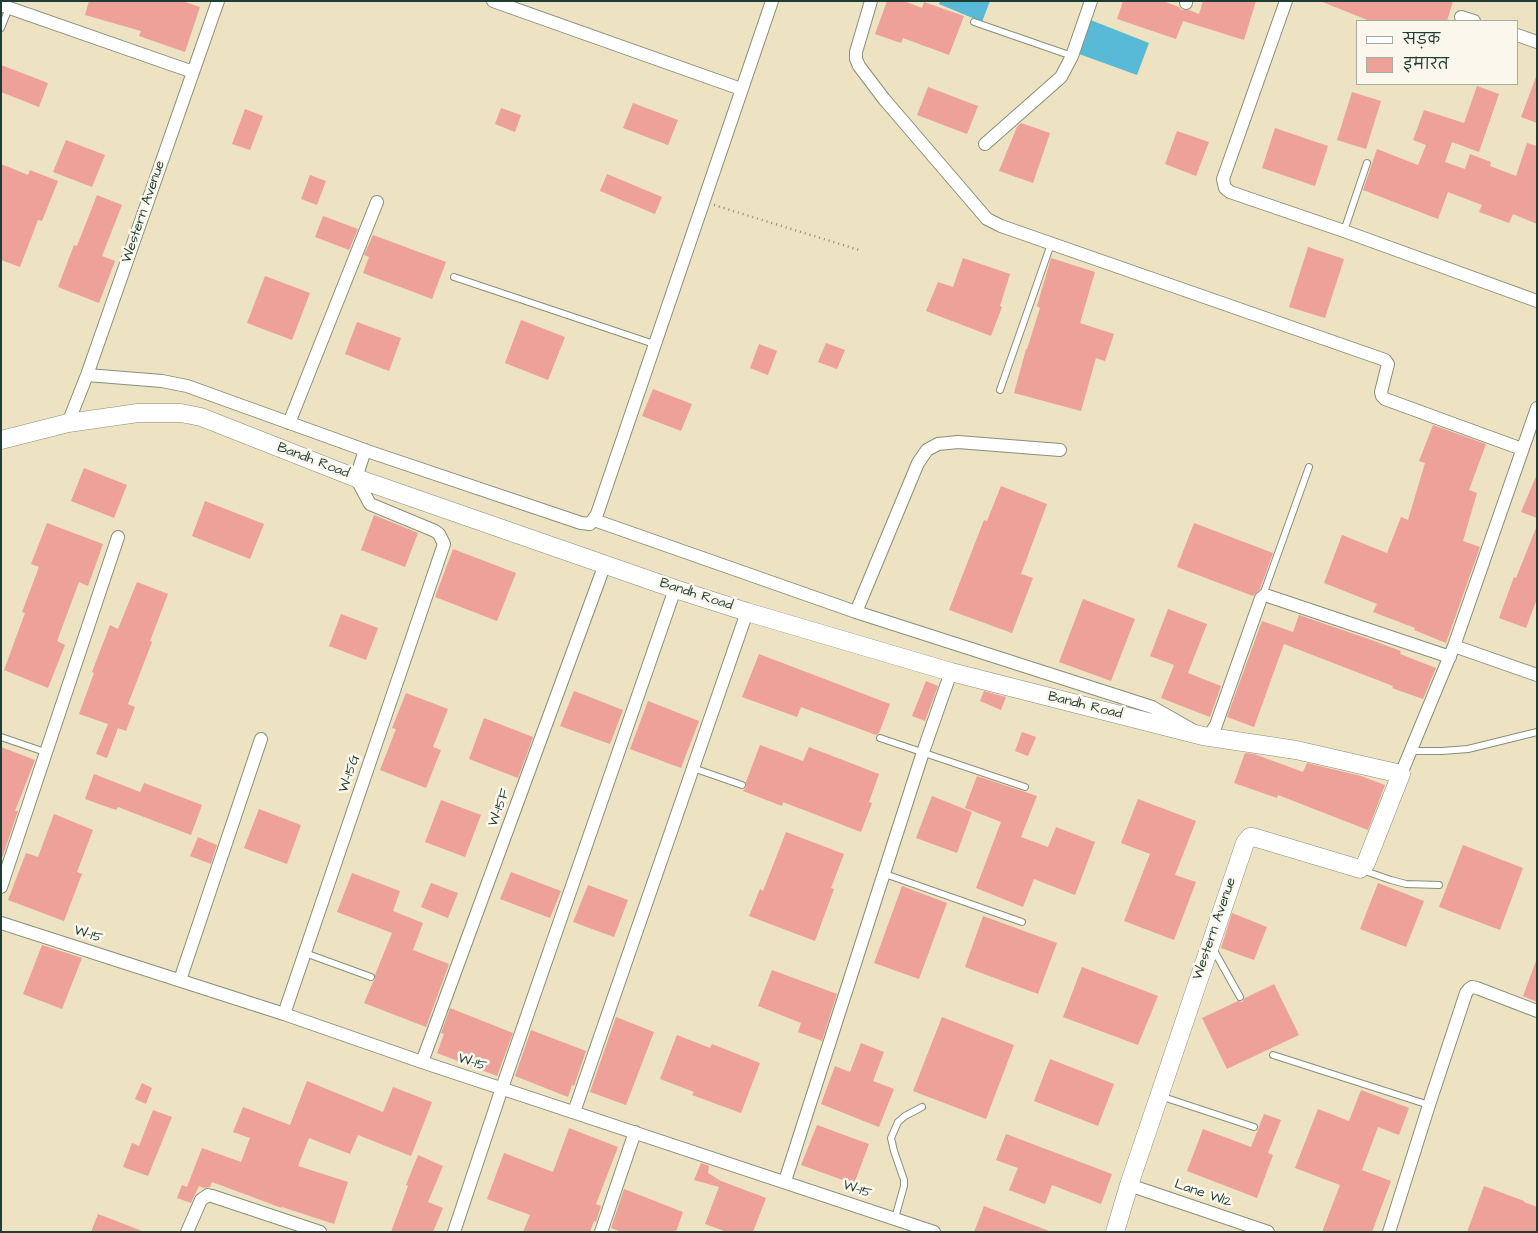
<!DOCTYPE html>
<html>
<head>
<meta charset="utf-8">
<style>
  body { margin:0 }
  #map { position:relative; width:1538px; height:1233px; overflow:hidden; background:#ede2c1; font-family:"Architects Daughter","Playpen Sans Deva",sans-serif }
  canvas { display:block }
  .frame { position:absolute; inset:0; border:2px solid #1f3d34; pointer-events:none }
  .legend { position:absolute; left:1356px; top:20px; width:162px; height:65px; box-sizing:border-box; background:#fbf7ec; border:1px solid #a3ada2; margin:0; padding:6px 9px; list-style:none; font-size:15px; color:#1f3d34 }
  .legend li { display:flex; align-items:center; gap:10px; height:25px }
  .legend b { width:25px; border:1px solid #a3ada2 }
</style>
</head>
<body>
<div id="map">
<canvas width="1538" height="1233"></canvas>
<div class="frame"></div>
<ul class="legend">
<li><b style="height:6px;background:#fff"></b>सड़क</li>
<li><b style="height:14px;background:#eda198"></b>इमारत</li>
</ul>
</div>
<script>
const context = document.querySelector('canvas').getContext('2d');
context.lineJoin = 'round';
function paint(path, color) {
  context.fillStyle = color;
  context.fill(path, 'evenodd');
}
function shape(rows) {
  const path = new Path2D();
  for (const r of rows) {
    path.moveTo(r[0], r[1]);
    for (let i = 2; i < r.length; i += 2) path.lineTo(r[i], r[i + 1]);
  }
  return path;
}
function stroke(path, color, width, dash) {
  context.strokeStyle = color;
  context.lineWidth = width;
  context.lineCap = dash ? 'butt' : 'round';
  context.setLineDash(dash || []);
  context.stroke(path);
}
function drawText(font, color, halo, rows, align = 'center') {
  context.font = font + ' "Architects Daughter",sans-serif';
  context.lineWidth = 5;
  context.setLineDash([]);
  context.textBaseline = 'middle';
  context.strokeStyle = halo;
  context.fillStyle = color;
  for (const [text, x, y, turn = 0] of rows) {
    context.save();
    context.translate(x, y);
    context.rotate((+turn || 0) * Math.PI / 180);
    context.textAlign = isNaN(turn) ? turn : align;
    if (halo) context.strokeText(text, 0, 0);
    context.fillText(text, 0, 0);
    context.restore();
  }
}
paint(shape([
  [940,1,990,1,982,22,939,4],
  [1088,19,1149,43,1137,75,1079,54]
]), '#58bad6');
paint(shape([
  [89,1,182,1,200,7,185,52,139,36,141,31,85,15],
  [887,1,904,1,922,8,924,2,964,16,949,55,903,38,901,43,875,34],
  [1123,1,1163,1,1179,7,1182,10,1189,10,1199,14,1203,1,1256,1,1244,40,1183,21,1176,39,1117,19],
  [1320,1,1453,1,1447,21,1370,21],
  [1,65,48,83,39,107,1,92],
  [1536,77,1537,78,1537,123,1521,117],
  [1477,86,1499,94,1479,152,1452,142,1445,162,1465,169,1470,154,1491,162,1490,166,1516,176,1527,143,1537,146,1537,224,1513,214,1509,223,1479,212,1482,205,1448,192,1438,219,1363,190,1377,149,1418,165,1426,145,1413,140,1424,110,1464,123],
  [928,87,978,106,967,134,917,115],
  [1352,92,1381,101,1366,149,1337,140],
  [633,103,678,120,668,145,623,128],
  [501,108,521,115,515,132,495,124],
  [245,109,263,116,250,150,232,144],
  [1021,123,1050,133,1033,183,999,171,1017,127],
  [1275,128,1328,146,1315,186,1262,168],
  [1177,131,1209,142,1196,176,1165,164],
  [66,140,105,155,92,187,53,172],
  [1,164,28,175,30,170,58,181,42,221,38,220,20,267,1,260],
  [607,174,662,197,655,214,600,191],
  [310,175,326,181,317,205,301,199],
  [97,195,122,205,102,256,115,261,99,303,58,287,74,245,77,246],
  [323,216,358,229,349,250,315,237],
  [373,235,446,262,432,299,363,273,369,257,364,255],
  [1308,247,1344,259,1325,318,1289,307],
  [963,258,1010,274,1000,306,1002,307,991,336,926,311,938,282,953,287],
  [1051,258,1095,272,1080,323,1114,334,1105,361,1096,358,1081,411,1014,393,1026,349,1027,349,1040,308,1037,306],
  [265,276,310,293,292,340,247,323],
  [521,320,565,337,548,380,505,363],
  [357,322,401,338,389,371,345,354],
  [826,343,845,350,837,369,818,362],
  [759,344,777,351,768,375,750,368],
  [653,389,692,404,681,431,642,416],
  [1433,425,1486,444,1469,490,1477,493,1463,541,1480,547,1446,643,1414,630,1415,628,1373,612,1377,604,1324,583,1342,535,1387,553,1401,517,1408,520,1425,463,1419,461],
  [84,468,127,485,114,518,71,501],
  [1537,474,1537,518,1521,512],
  [1001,486,1047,504,1021,574,1033,578,1012,633,949,610,984,520,987,521],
  [205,501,264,524,250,559,192,536],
  [374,515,418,533,405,567,361,550],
  [47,523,103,544,88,586,79,582,57,641,65,645,48,688,4,670,25,613,22,612,39,567,31,564],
  [1194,523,1273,553,1260,589,1253,596,1177,567],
  [1536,528,1537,599,1526,628,1499,618,1514,577,1516,578],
  [453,549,516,573,497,621,435,597],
  [137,582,168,594,150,641,152,642,128,704,135,707,126,731,118,728,107,758,96,754,108,724,79,714,94,673,92,672,110,625,118,629],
  [1083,599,1135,619,1111,681,1059,662],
  [1168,609,1207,624,1188,673,1221,686,1210,717,1161,698,1174,665,1150,656],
  [341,614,378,628,366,660,329,646],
  [1299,615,1363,637,1401,651,1400,654,1436,668,1423,699,1392,688,1393,686,1284,644,1254,727,1227,717,1262,621,1293,632],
  [759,654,890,704,879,733,876,735,801,707,797,717,742,697],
  [926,681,938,686,925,721,912,716],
  [574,691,623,710,610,744,560,726],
  [984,691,1006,697,1001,710,980,701],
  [406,693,448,709,433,747,441,750,426,788,380,770,396,729,392,728],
  [648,701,699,721,681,768,630,749],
  [484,718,533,737,518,778,469,759],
  [1022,732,1036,737,1028,756,1015,751],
  [760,745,803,761,809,747,879,774,869,802,872,803,861,832,783,802,782,806,743,791,746,787,746,782],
  [1,747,35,760,15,811,18,811,1,861],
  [1245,753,1254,754,1303,772,1307,763,1361,776,1385,785,1368,830,1278,795,1277,798,1234,783],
  [94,774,140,792,144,783,202,805,191,835,118,807,116,810,85,799],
  [977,776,1037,796,1021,837,1048,847,1056,827,1095,842,1075,895,1034,879,1023,907,976,888,1001,822,965,808],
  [932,796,972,812,957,853,916,838],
  [1138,799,1196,821,1175,875,1196,882,1174,940,1124,921,1150,854,1121,843],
  [441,800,481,815,465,857,425,842],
  [259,809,301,825,287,864,244,848],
  [54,814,93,830,77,872,82,874,64,921,8,900,26,853,38,857],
  [786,832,844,854,831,888,834,889,815,941,749,916,760,889,763,891],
  [198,837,217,845,211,864,190,856],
  [1463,845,1523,868,1500,930,1439,907],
  [511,872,561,891,550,918,500,899],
  [352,873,400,891,393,911,423,923,413,950,449,964,426,1027,364,1003,373,982,375,979,375,975,392,933,337,912],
  [431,883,458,893,448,918,421,907],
  [1378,883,1424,901,1406,947,1360,929],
  [588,885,628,900,614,937,573,922],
  [902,886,947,903,919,979,874,963],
  [1232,913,1267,927,1254,960,1221,948],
  [983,916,1057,943,1038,994,965,967],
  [42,945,82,958,62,1009,23,994],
  [1536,961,1537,962,1537,1002,1523,996],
  [1082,967,1158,996,1138,1045,1063,1017],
  [772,970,837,994,822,1041,798,1032,801,1023,758,1006],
  [1274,984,1299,1035,1227,1069,1202,1018,1238,1001,1242,1002,1245,998],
  [450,1008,513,1033,497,1076,437,1053,444,1034,441,1033],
  [616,1017,654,1032,626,1105,590,1092],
  [942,1017,1014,1045,986,1119,913,1091],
  [531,1030,586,1051,574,1086,572,1085,568,1097,515,1076],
  [677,1035,710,1048,712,1044,760,1063,741,1113,692,1095,694,1092,660,1079],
  [861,1043,884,1052,873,1081,894,1089,879,1127,821,1104,835,1066,850,1072],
  [1050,1059,1114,1084,1098,1126,1034,1101],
  [307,1081,383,1112,393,1087,432,1102,411,1156,358,1135,350,1154,309,1138,298,1166,348,1182,334,1224,282,1207,282,1208,212,1182,210,1187,204,1188,199,1186,191,1203,177,1198,182,1185,187,1187,202,1148,241,1162,250,1138,233,1132,243,1107,290,1125],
  [142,1083,152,1088,146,1104,135,1099],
  [1361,1090,1409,1108,1399,1135,1378,1127,1362,1170,1391,1181,1372,1232,1322,1232,1340,1185,1295,1168,1318,1109,1349,1121],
  [153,1110,172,1117,148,1176,123,1167,132,1143,139,1146],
  [1264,1114,1281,1120,1268,1153,1273,1155,1257,1198,1187,1171,1203,1129,1251,1147],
  [817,1125,869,1144,854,1184,801,1165],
  [569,1128,618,1147,596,1204,601,1206,596,1222,594,1221,590,1232,523,1232,530,1215,487,1199,504,1153,553,1172],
  [1006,1134,1112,1174,1101,1204,1052,1185,1045,1204,1009,1190,1018,1168,996,1160],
  [418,1155,443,1166,428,1202,443,1208,433,1232,391,1232,408,1186,406,1185],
  [701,1163,709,1166,708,1173,721,1181,766,1198,753,1232,727,1232,705,1224,719,1187,694,1180],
  [1484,1186,1524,1201,1524,1202,1537,1207,1537,1232,1467,1232],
  [624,1189,683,1212,676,1232,621,1232,611,1228],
  [984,1206,1049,1231,1049,1232,974,1232],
  [98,1214,142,1231,141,1232,91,1232]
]), '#eda198');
const lane = shape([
  [974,22,1072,56],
  [1,28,9,8],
  [1344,231,1367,163],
  [454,277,654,344],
  [1000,390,1051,244],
  [1263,595,1309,467],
  [1,737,45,752],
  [880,738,1025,787],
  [1412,751,1442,751,1468,749,1537,732],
  [693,768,742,785],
  [1362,870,1391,880,1406,884,1439,885],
  [885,874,1022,922],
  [1212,947,1240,997],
  [305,953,371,977],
  [1273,1055,1429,1105],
  [1160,1096,1254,1127],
  [895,1218,904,1186,904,1180,894,1151,891,1138,898,1122,905,1116,922,1107]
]);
const street = shape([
  [493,1,741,89],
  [871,1,856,52,856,59,859,66,884,99,987,219,1001,226,1385,360,1388,364,1381,392,1382,396,1385,399,1522,449],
  [1286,1,1223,179,1225,188,1230,192,1344,231,1537,301],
  [1186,3,1186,1],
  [1,5,193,72],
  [1461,17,1474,21],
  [1517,35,1537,42],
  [985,144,1061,77,1072,56,1091,1],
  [87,375,162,381,187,386,373,453,581,523,590,524,597,514,772,1],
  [68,423,87,375,218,1],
  [289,423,377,202],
  [594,520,856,612,1152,707,1203,736,1211,733,1216,725,1261,598,1265,595,1450,657],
  [856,612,918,463,927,450,938,444,958,442,1060,450],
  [1454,646,1537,675],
  [1401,774,1454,646,1537,408],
  [1,887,118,537],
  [1,923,284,1014,422,1062,934,1232],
  [180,980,261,739],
  [284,1014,444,544,439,534,435,531,370,504,356,478,365,450],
  [422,1062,605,564],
  [574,1112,747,612],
  [785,1181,923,752,951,672],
  [1129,1185,1268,1232],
  [187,1232,201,1200,208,1195,212,1196,320,1232],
  [454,1232,502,1088,675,589],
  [601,1232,635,1132],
  [1389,1232,1429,1105,1466,993,1469,989,1472,987,1477,988,1537,1011]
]);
const secondary = shape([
  [1,440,68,423,138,413,181,413,201,417,356,478,675,589,747,612,951,672,1203,736,1296,750,1401,774,1366,863,1360,869,1253,837,1250,837,1245,843,1129,1185,1115,1232]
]);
stroke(lane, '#86907a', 8);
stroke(street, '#86907a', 14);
stroke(secondary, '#86907a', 19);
stroke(shape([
  [714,205,859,250]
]), '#86907a', 2.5, [1, 4]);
stroke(lane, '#fff', 6);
stroke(street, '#fff', 12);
stroke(secondary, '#fff', 18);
drawText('14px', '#1f3d34', '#fbf7ec', [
  ["Western Avenue",144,212,-71],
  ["Bandh Road",313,461,21],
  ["Bandh Road",696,595,18],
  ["Bandh Road",1085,706,14],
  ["W-15G",350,774,-71],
  ["W-15F",500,808,-70],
  ["Western Avenue",1215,929,-71],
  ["W-15",88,935,18],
  ["W-15",472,1063,18],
  ["W-15",857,1190,19],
  ["Lane W12",1203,1194,19]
]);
</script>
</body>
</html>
